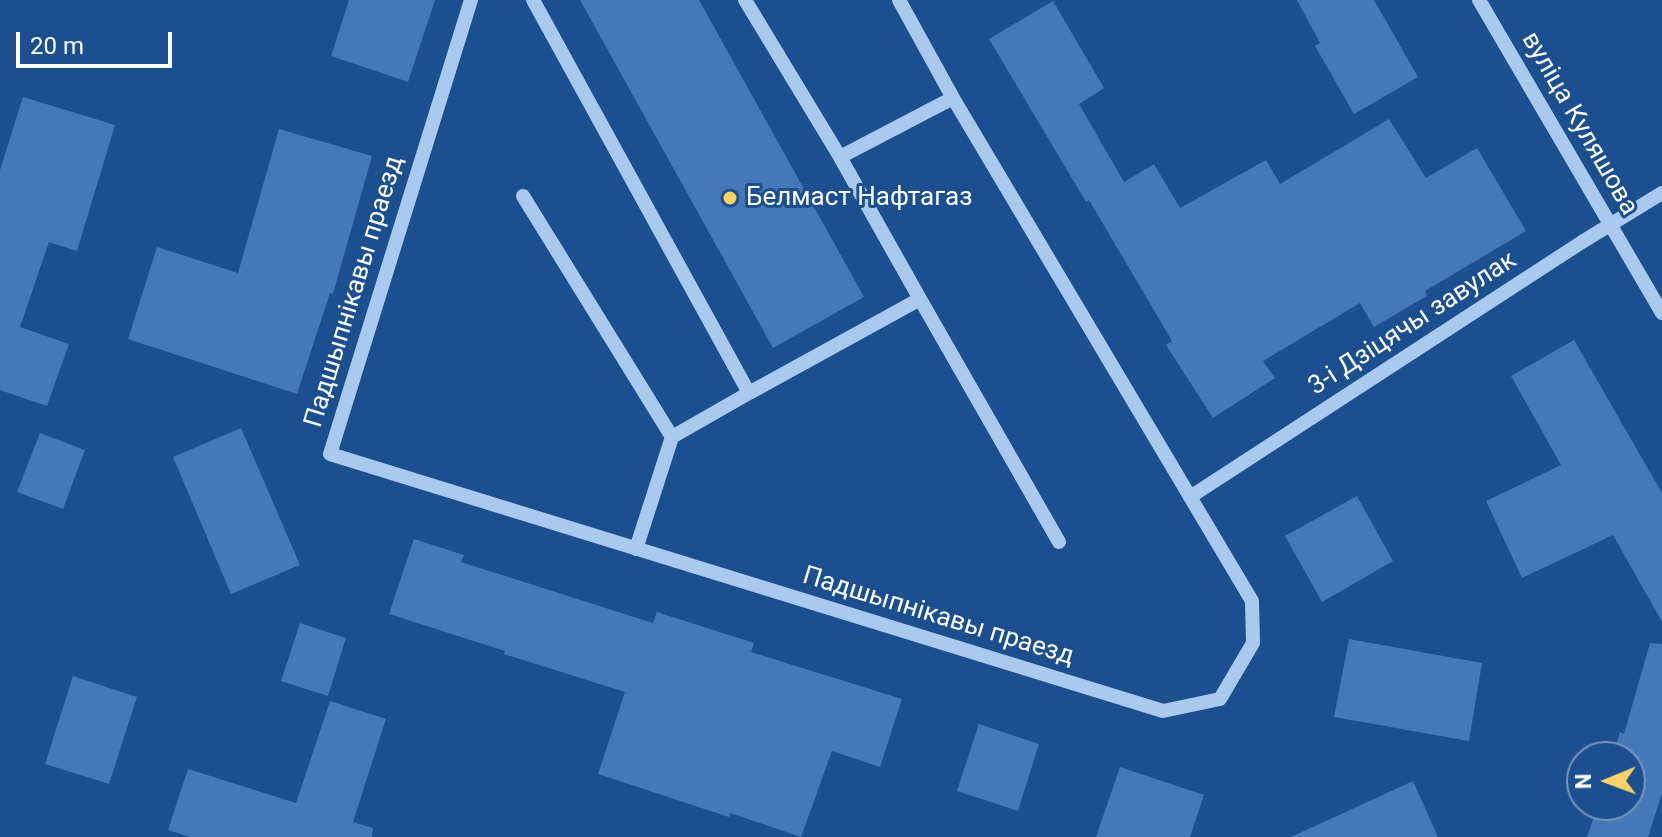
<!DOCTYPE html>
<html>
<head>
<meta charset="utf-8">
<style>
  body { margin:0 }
  #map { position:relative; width:1662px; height:837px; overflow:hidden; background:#1b4f8f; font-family:Roboto,sans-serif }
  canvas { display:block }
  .north { position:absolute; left:1566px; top:741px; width:80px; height:80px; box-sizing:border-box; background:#1b4f8f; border:2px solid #7695bc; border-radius:50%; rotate:269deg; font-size:22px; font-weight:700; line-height:32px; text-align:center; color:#fff }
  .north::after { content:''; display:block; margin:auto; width:28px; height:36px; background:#ffd166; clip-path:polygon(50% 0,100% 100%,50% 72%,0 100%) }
  .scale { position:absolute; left:16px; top:32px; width:156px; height:36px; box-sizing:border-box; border:4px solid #fff; border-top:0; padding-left:10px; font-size:24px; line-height:28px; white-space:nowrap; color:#fff; -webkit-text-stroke:6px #1b4f8f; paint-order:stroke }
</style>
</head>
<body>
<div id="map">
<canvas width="1662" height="837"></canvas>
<div class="north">N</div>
<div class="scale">20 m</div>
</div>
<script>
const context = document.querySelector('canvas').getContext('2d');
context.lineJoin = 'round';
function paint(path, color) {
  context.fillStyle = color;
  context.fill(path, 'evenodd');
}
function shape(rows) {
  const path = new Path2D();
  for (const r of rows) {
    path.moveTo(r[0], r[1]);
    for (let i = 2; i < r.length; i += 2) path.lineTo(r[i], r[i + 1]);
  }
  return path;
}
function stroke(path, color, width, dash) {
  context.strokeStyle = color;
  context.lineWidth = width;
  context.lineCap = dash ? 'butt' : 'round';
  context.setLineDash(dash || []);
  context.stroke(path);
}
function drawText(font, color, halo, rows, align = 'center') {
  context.font = font + ' Roboto,sans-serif';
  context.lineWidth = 6;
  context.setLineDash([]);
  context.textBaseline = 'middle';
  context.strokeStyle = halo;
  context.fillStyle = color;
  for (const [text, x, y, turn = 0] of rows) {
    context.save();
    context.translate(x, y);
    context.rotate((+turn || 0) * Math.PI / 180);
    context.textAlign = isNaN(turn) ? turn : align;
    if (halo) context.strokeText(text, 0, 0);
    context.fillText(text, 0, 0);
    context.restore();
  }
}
paint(shape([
  [349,0,435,0,408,82,331,56],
  [580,0,699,0,864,297,773,348],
  [1297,0,1374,0,1418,77,1354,114,1315,46,1320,43],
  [1053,1,1104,88,1079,104,1124,182,1154,164,1180,208,1266,160,1280,184,1389,119,1426,178,1477,148,1526,231,1425,291,1427,296,1374,327,1360,303,1263,361,1275,378,1213,418,1166,345,1172,341,1089,200,1086,202,989,39],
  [23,97,115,125,77,251,49,242,20,327,69,344,47,406,0,390,0,170],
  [279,129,372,156,333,294,330,293,297,394,128,339,157,247,238,273],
  [1574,340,1662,493,1662,622,1613,535,1522,578,1486,501,1561,465,1511,376],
  [241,428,300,565,231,594,173,457],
  [40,433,85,450,63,509,17,492],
  [1357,496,1393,561,1322,602,1285,536],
  [414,539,464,555,461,562,653,623,657,612,754,643,751,652,902,699,880,767,832,751,801,837,730,813,729,817,598,774,625,692,504,654,505,651,389,614],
  [300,623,346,638,328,696,281,681],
  [1349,639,1482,663,1469,741,1334,717],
  [1650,643,1662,644,1662,793,1648,837,1587,837,1598,805,1630,805,1630,757,1612,757,1620,732,1624,734],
  [73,676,137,697,109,784,45,764],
  [330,701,386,719,353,822,373,828,372,837,190,837,168,830,188,769,296,803],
  [979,724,1039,744,1018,811,957,791],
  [1120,767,1204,795,1190,837,1096,837],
  [1413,781,1438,837,1291,837]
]), '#4478b7');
stroke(shape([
  [471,0,330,454,1163,711,1220,699,1253,643,1252,601,953,98,899,0],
  [533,0,749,393,920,299,840,157,745,0],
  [1479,0,1662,313],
  [840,157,953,98],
  [523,196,672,437,749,393],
  [920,299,1059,542],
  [1190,497,1582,242,1662,193],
  [636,549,672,437]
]), '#a9c9ee', 14);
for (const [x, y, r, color] of [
  [730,198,8,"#ffd166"]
]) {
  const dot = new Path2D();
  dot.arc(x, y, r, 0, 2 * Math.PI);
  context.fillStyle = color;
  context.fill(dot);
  stroke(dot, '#1b4f8f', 3);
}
drawText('26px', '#fff', '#1b4f8f', [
  ["вуліца Куляшова",1579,124,60],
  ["Падшыпнікавы праезд",355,292,-73],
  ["3-і Дзіцячы завулак",1413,324,-33],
  ["Падшыпнікавы праезд",938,617,17]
]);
drawText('26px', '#fff', '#1b4f8f', [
  ["Белмаст Нафтагаз",746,198]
], 'left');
</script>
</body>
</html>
